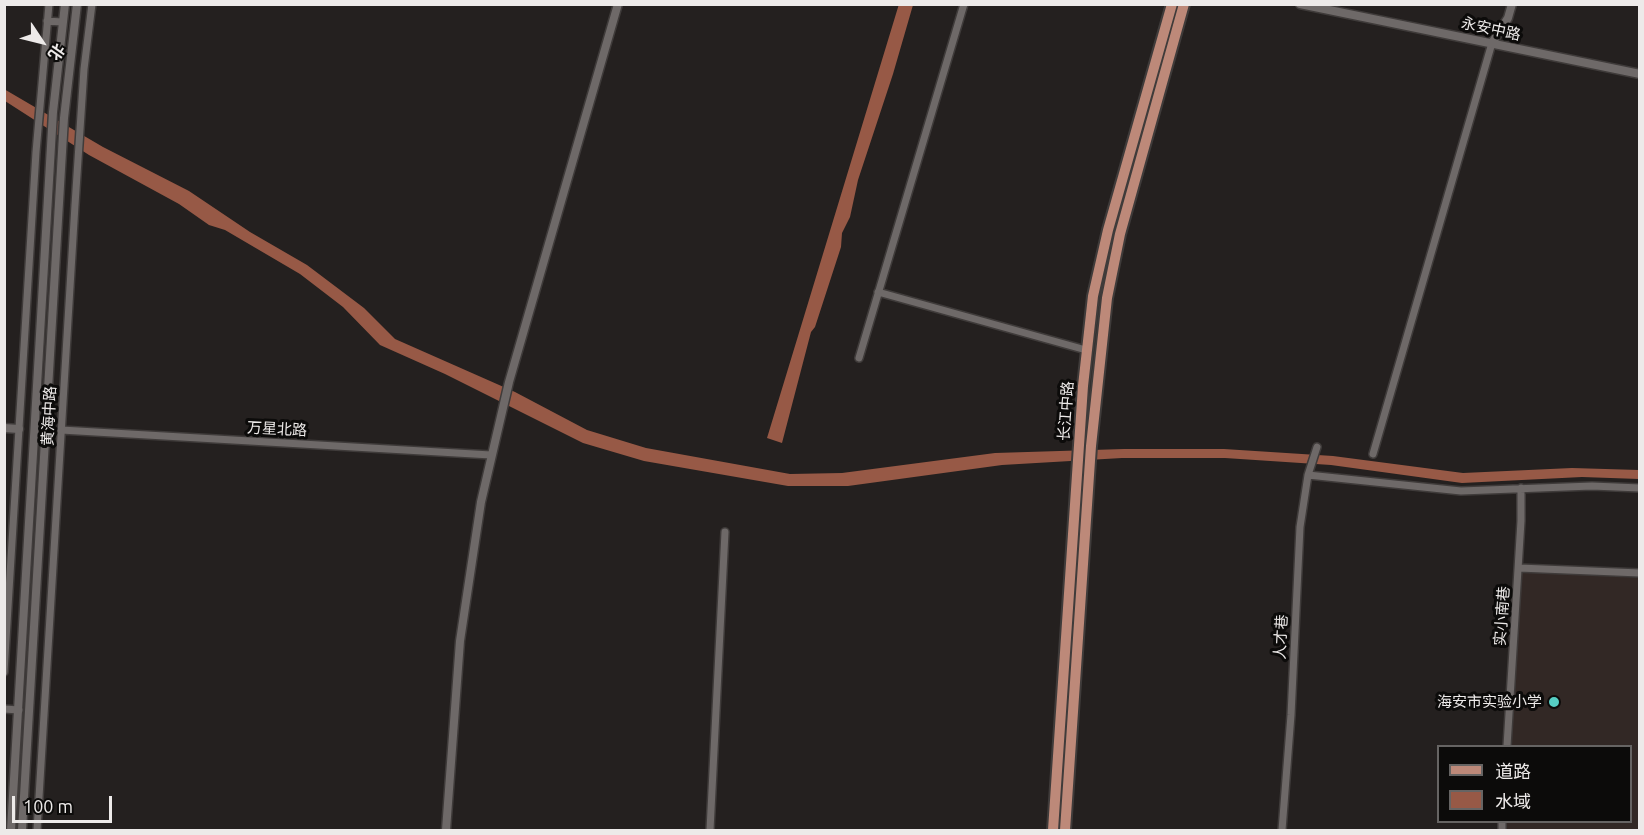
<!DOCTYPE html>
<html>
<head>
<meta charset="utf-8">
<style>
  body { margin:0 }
  #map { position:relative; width:1644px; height:835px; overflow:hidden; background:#24201f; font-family:Ubuntu,"Noto Sans SC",sans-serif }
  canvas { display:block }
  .frame { position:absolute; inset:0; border:6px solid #edeae9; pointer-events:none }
  .legend { position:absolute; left:1437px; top:745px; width:195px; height:78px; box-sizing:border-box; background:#0c0b0a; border:2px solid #666463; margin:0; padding:8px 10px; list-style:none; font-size:18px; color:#edeae9 }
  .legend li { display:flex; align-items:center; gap:12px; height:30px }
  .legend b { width:30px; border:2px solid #666463 }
  .north { position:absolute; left:12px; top:12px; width:60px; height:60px; -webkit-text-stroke:4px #0c0b0a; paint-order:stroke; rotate:125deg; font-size:16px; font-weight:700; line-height:24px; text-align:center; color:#edeae9 }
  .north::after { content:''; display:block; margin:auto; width:21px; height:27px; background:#edeae9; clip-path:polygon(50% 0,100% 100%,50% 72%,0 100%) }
  .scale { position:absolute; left:12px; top:796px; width:100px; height:27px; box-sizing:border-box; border:3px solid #edeae9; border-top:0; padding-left:8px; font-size:18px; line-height:21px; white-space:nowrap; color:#edeae9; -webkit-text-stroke:4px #0c0b0a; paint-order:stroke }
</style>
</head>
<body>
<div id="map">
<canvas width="1644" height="835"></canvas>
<div class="frame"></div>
<ul class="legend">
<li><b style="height:8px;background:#bd8979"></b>道路</li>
<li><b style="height:16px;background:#975946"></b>水域</li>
</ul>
<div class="north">北</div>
<div class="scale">100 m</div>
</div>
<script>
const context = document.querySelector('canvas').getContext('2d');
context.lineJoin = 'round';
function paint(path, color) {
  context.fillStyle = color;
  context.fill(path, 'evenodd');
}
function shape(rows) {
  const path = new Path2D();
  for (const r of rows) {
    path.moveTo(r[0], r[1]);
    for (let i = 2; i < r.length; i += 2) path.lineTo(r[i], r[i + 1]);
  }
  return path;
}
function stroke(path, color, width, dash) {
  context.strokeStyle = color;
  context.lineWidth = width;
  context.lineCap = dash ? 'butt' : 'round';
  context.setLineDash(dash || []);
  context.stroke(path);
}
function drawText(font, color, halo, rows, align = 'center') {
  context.font = font + ' Ubuntu,"Noto Sans SC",sans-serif';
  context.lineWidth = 6;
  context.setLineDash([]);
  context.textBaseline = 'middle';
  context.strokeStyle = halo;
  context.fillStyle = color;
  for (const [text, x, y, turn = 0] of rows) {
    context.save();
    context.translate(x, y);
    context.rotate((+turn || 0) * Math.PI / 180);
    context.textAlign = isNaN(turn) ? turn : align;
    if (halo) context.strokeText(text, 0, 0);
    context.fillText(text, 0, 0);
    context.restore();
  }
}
paint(shape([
  [1521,571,1639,578,1639,830,1505,830,1505,822,1630,822,1630,746,1510,746]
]), '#322825');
paint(shape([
  [899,4,913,5,893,74,858,180,850,217,842,233,841,247,815,327,811,332,782,443,767,438],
  [4,89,103,147,189,191,250,232,307,265,364,308,395,339,515,392,587,430,646,448,790,474,842,473,995,453,1124,449,1224,449,1333,456,1463,473,1572,468,1639,470,1639,479,1582,477,1462,483,1331,465,1225,458,1122,458,1002,465,848,486,788,486,644,461,583,443,445,374,380,345,343,307,300,274,225,230,209,225,179,204,89,155,5,101]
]), '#975946');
const minor = shape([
  [47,21,62,22],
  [878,292,1086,350],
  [859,358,964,4],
  [61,430,491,455],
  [1373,454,1492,43],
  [1308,475,1461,491,1592,486,1640,488],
  [1519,568,1640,573],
  [4,672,36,152,49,4],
  [4,709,19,710],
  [1507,746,1521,521,1521,488],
  [37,830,75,205,84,69,92,4],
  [710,830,725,532],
  [1282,830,1291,715,1300,527,1308,475,1317,447],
  [1502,830,1502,822]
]);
const tertiary = shape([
  [1300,4,1640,74],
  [1492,43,1508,18,1512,4],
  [4,428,19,429],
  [11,830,53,112,65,4],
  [22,830,64,118,77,4],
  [446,830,460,641,481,502,509,382,618,4]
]);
const primary = shape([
  [1053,830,1083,386,1093,296,1108,230,1172,4],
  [1065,830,1091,446,1107,298,1120,234,1184,4]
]);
stroke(minor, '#3f3b3a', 10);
stroke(tertiary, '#3f3b3a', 11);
stroke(primary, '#3f3b3a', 14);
stroke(minor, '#6e6968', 7);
stroke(tertiary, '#6e6968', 8);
stroke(primary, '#bd8979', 10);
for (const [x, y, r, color] of [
  [1554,702,6,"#56cec4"]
]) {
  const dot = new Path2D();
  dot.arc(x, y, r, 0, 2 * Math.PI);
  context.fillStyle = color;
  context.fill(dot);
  stroke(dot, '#0c0b0a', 2);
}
drawText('15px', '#edeae9', '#0c0b0a', [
  ["永安中路",1491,29,12],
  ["长江中路",1066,411,-86],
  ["黄海中路",49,416,-87],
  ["万星北路",277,429,3],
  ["实小南巷",1502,616,-86],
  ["人才巷",1281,637,-87]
]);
drawText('15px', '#edeae9', '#0c0b0a', [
  ["海安市实验小学",1542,702]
], 'right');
</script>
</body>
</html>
